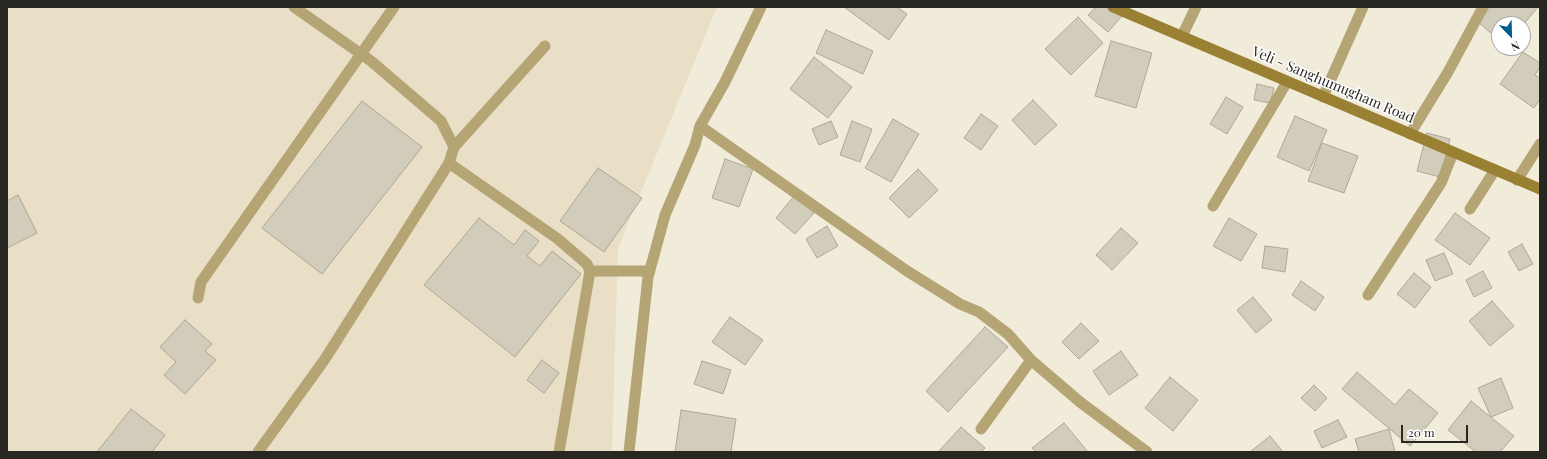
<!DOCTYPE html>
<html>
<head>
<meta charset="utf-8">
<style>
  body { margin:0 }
  #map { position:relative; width:1547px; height:459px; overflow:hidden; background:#f1ebd9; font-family:"Playfair Display",serif }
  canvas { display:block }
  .frame { position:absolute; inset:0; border:8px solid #292721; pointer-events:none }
  .north { position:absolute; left:1491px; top:16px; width:40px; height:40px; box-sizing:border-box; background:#fff; border:1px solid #a9a9a6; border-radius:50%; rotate:157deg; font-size:11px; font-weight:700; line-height:16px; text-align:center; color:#292721 }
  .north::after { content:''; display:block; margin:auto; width:14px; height:18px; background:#005f8f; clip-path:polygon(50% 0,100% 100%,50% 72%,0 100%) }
  .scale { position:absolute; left:1401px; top:425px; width:67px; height:18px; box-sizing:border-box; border:2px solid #292721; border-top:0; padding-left:5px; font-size:12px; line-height:14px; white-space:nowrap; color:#292721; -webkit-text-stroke:3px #fff; paint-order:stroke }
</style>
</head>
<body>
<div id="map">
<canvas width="1547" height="459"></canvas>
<div class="frame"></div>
<div class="north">N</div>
<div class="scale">20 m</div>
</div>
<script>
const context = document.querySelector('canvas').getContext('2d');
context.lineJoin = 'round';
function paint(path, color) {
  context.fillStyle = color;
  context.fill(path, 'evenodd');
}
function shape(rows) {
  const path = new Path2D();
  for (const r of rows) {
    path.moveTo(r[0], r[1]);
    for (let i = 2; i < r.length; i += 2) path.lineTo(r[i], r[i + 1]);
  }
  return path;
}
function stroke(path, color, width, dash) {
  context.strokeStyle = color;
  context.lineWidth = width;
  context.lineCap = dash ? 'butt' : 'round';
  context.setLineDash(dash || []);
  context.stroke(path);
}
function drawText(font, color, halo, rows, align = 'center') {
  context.font = font + ' "Playfair Display",serif';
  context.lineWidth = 3;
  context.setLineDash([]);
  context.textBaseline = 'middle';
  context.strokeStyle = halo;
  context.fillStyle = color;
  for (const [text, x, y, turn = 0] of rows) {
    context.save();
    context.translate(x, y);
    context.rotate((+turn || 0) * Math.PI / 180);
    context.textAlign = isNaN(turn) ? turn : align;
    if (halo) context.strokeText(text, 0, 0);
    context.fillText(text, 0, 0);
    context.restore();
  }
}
paint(shape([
  [7,7,717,7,618,248,612,452,7,452]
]), '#e8dfc6');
const building = shape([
  [844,7,897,7,907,14,889,40,844,7],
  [1096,7,1112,7,1122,16,1108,32,1088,15,1096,7],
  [1491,7,1538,7,1523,25,1499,24,1499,40,1478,22,1491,7],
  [1078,17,1103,43,1071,75,1045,49,1078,17],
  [826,30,873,51,863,74,816,53,826,30],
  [1111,41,1152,53,1136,108,1095,96,1111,41],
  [1523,52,1540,63,1540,67,1535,75,1540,78,1540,99,1534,108,1500,84,1523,52],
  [814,57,852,87,828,118,790,89,814,57],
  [1257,84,1274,88,1270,103,1254,100,1257,84],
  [1226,97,1243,107,1227,134,1210,124,1226,97],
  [1033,100,1057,125,1035,145,1012,120,1033,100],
  [362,101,422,147,322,274,262,228,362,101],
  [981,114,998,126,981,150,964,138,981,114],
  [1295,116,1327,130,1309,171,1277,157,1295,116],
  [893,119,919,134,891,182,865,168,893,119],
  [831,121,838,137,819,145,812,129,831,121],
  [852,121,872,129,860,162,840,155,852,121],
  [1427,133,1450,139,1440,177,1417,171,1427,133],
  [1322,143,1358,156,1344,193,1308,181,1322,143],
  [725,159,753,169,739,207,712,198,725,159],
  [598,168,642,198,604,252,560,221,598,168],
  [918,169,938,190,909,218,889,198,918,169],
  [18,195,37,233,7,248,7,201,18,195],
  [794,196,814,213,795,234,776,218,794,196],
  [1455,213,1490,238,1470,265,1435,240,1455,213],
  [479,218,514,245,525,230,539,241,527,256,540,266,552,251,581,274,515,357,424,285,479,218],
  [1229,218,1257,234,1241,261,1213,246,1229,218],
  [827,226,838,246,817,258,806,239,827,226],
  [1121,228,1138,243,1112,270,1096,255,1121,228],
  [1522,244,1533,264,1519,271,1508,252,1522,244],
  [1265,246,1288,249,1285,272,1262,268,1265,246],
  [1444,253,1453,274,1435,281,1426,260,1444,253],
  [1483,271,1492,288,1474,297,1466,280,1483,271],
  [1414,273,1431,287,1415,308,1397,294,1414,273],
  [1301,281,1324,297,1315,311,1292,295,1301,281],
  [1253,297,1272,320,1256,333,1237,310,1253,297],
  [1492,301,1514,326,1490,346,1469,321,1492,301],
  [730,317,763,340,745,365,712,342,730,317],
  [185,320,212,344,205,351,216,360,185,394,164,375,176,362,160,347,185,320],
  [1081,323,1099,341,1079,359,1062,342,1081,323],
  [985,327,1008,347,948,412,926,391,985,327],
  [1121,351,1138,375,1109,395,1093,371,1121,351],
  [542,360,559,373,544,393,527,380,542,360],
  [702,361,731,370,723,394,694,384,702,361],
  [1357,372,1395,405,1409,389,1438,413,1410,446,1342,389,1357,372],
  [1170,377,1198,400,1173,431,1145,408,1170,377],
  [1501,378,1513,408,1491,417,1478,388,1501,378],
  [1314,385,1327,398,1315,411,1301,398,1314,385],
  [1471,401,1514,436,1500,452,1476,452,1448,430,1471,401],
  [131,409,165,435,152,452,97,452,131,409],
  [681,410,736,419,731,452,675,452,681,410],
  [1338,420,1347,437,1322,448,1314,431,1338,420],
  [1064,423,1088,452,1036,452,1032,448,1064,423],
  [961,427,985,448,981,452,938,452,961,427],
  [1389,429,1395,452,1359,452,1355,439,1389,429],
  [1270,436,1283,452,1250,452,1270,436]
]);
paint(building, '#d2ccbb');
stroke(building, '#ada796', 1);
stroke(shape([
  [454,147,545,46],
  [449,163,558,239,587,264,590,271,559,452],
  [198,298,201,282,394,7],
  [258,452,325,359,449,163,454,147,441,121,371,61,294,7]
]), '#b5a474', 11);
stroke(shape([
  [1182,36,1196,7],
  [1323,97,1363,7],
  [700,126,907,271,960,304,979,312,1008,334,1031,360,1080,402,1147,452],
  [1410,134,1448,72,1483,7],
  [1517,180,1540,144],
  [1213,206,1287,82],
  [1470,209,1495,170],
  [590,271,650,271],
  [1368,295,1441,183,1453,153],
  [981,429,1031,360],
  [629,452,648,277,665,215,695,145,700,126,725,82,761,7]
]), '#b5a474', 11);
stroke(shape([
  [1113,7,1540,189]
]), '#9a8032', 11);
drawText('14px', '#292721', '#fff', [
  ["Veli - Sanghumugham Road",1333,85,23]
]);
</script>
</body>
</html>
